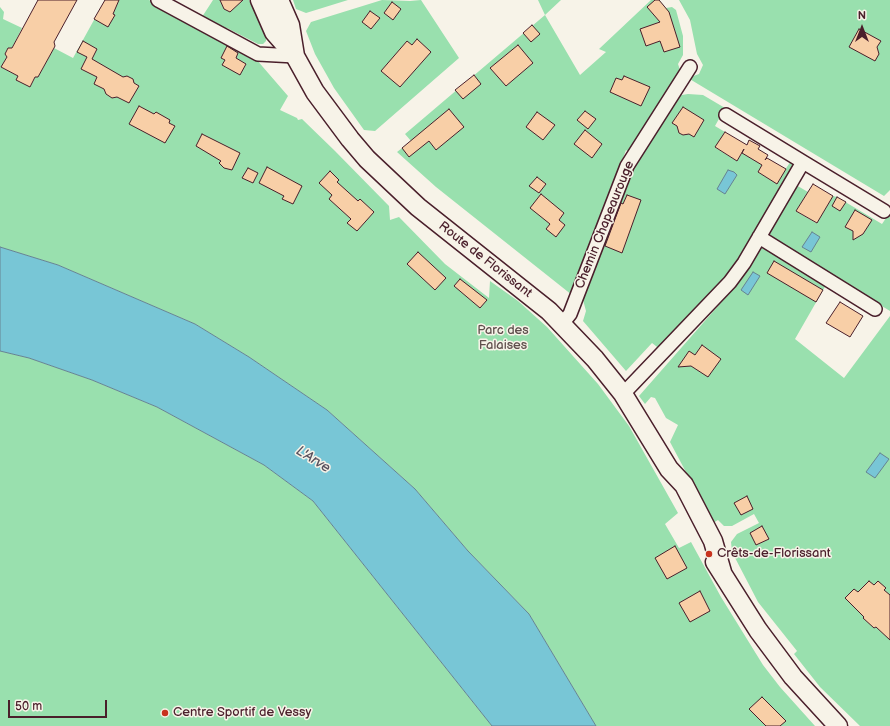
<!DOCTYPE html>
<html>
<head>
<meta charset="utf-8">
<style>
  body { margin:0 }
  #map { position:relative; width:890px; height:726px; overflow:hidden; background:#f7f3e8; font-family:"Balsamiq Sans",sans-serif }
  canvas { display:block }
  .north { position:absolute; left:842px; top:8px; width:40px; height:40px; -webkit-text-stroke:3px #f7f3e8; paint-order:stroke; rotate:0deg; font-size:11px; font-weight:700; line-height:16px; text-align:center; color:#4a1f2b }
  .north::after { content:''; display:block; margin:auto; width:14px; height:18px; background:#4a1f2b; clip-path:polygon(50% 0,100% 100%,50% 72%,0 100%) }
  .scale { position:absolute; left:8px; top:700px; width:99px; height:18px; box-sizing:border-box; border:2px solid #4a1f2b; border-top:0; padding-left:5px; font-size:12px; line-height:14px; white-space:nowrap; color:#4a1f2b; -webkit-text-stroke:3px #f7f3e8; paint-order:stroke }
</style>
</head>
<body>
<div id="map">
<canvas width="890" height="726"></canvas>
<div class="north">N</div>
<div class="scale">50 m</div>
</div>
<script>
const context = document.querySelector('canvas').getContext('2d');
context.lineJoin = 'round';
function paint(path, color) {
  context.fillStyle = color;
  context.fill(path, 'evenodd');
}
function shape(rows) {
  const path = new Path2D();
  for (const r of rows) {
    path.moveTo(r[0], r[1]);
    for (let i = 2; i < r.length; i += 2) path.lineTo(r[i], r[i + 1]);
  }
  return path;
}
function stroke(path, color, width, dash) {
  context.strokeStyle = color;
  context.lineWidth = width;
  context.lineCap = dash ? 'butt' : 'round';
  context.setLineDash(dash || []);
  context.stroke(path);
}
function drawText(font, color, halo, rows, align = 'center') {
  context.font = font + ' "Balsamiq Sans",sans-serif';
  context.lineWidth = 3;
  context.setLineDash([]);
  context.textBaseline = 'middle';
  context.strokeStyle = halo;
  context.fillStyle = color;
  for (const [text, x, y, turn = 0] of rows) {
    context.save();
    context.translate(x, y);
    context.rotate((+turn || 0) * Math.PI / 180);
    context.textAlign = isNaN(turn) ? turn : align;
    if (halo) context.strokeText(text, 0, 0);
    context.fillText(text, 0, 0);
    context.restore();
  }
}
paint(shape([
  [105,0,149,0,256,59,288,96,280,110,297,118,298,120,302,119,335,151,389,206,390,220,399,217,445,264,489,298,490,281,518,301,547,327,598,384,629,426,678,513,665,524,679,548,691,542,721,597,763,665,780,687,815,726,596,726,529,614,468,551,415,489,327,410,249,357,195,324,58,265,0,247,0,7,4,12,3,19,22,28,12,48,8,48,5,54,7,57,1,67,18,76,30,87,35,77,38,77,54,48,73,58],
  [213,0,249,0,266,35,266,41,263,44,258,44,227,28,224,30,202,17],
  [293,0,348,0,306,13,296,9],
  [382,0,410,1,421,0,459,58,375,131,364,130,334,88,315,54,306,31,311,22],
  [538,0,561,0,545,15,580,75,606,52,599,49,651,0,659,0,666,8,672,7,676,10,683,36,683,55,678,64,681,73,631,154,626,150,572,295,436,187,397,152,411,141,405,134,545,15],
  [679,0,890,0,890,190,884,196,688,78,699,74,703,65,697,54,690,20],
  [688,94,703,95,725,108,715,126,725,132,716,148,737,161,744,150,762,165,758,172,776,183,791,161,794,163,794,169,733,269,661,350,652,343,626,371,583,321,586,311,583,300,632,167,676,96],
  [796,185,808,192,796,211,816,223,833,196,837,197,882,224,890,212,890,311,767,236],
  [761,247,826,285,795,339,844,378,890,316,890,726,860,726,820,687,794,654,797,651,758,602,732,552,731,542,737,534,759,523,754,514,732,526,724,526,718,520,713,523,670,442,678,425,666,418,655,398,651,397,645,404,639,396,732,290],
  [0,351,29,358,92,380,157,407,264,465,313,501,492,726,0,726]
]), '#99e0ae');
const water = shape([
  [728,170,734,172,737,175,725,194,717,189,728,170],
  [812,232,820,237,811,252,802,247,812,232],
  [0,247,58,265,195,324,249,357,327,410,415,489,468,551,529,614,596,726,492,726,313,501,264,465,157,407,92,380,29,358,0,351,0,247],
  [753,272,760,276,748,295,741,290,753,272],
  [880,453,889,459,875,478,866,472,880,453]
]);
paint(water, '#78c6d6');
stroke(water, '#668392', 1);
const building = shape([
  [38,0,77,0,54,42,55,46,54,48,38,77,35,77,30,87,16,80,18,76,1,67,7,57,5,54,8,48,12,48,38,0],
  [105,0,119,0,113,14,115,15,108,27,94,19,105,0],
  [220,0,243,0,230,12,224,9,220,0],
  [655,0,659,0,669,12,680,47,664,52,660,41,646,46,640,29,660,22,647,7,655,0],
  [392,2,401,9,393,20,384,13,392,2],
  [370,11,380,18,371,29,362,22,370,11],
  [532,25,540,34,531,42,523,33,532,25],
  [859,29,881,41,877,47,879,54,875,61,849,47,859,29],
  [417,39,431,52,400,87,381,71,407,41,412,45,417,39],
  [83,41,97,49,92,59,123,77,127,76,133,79,134,83,139,86,129,103,117,97,112,98,106,94,104,89,94,84,97,77,81,69,87,57,77,52,83,41],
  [518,45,533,63,506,86,490,68,518,45],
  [227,46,238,53,236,58,246,64,240,75,222,65,225,60,221,58,227,46],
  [474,75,481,84,463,99,455,90,474,75],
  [624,76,650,87,641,106,610,92,616,78,622,80,624,76],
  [139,106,154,114,156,112,170,120,169,123,175,126,165,143,129,124,139,106],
  [683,107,704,120,694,137,689,134,683,135,679,133,677,126,672,123,683,107],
  [449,109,464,127,436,150,429,141,409,157,402,148,449,109],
  [585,111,596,119,588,129,577,120,585,111],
  [537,112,555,125,543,140,526,127,537,112],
  [585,130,602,144,592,158,574,144,585,130],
  [725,132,747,145,749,140,760,146,758,149,768,155,765,160,767,158,786,169,777,184,758,172,762,165,742,153,744,149,737,161,715,147,725,132],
  [202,134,240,153,232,170,224,168,219,163,221,161,196,146,202,134],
  [267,167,302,186,293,204,282,199,284,196,259,183,267,167],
  [248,168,258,173,253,183,242,178,248,168],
  [330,171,339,180,337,182,358,201,360,199,374,212,357,231,347,223,351,219,329,199,332,195,319,183,330,171],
  [537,177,546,184,539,193,529,186,537,177],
  [813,184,833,196,817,223,796,211,813,184],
  [541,194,564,213,559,220,565,225,556,237,546,229,550,224,530,208,541,194],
  [627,195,641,200,622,253,605,246,621,203,623,204,627,195],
  [837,197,846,202,840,211,832,206,837,197],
  [855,210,872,220,863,234,853,240,853,231,845,227,855,210],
  [418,252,446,278,435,290,407,264,418,252],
  [774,261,823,290,816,302,767,273,774,261],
  [460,279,487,300,480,308,454,286,460,279],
  [840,302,863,316,850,337,826,323,840,302],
  [702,345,721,359,708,377,691,366,678,367,689,351,695,355,702,345],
  [747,496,753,509,741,515,734,503,747,496],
  [762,526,769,539,756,545,750,533,762,526],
  [675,546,687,568,667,579,655,558,675,546],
  [869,581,874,585,878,581,886,588,884,590,890,595,890,640,876,627,874,628,863,618,864,617,845,598,854,589,858,592,869,581],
  [700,591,710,611,690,622,679,603,700,591],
  [762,697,786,721,780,726,766,726,749,709,762,697]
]);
paint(building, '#f8cfa7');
stroke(building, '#4a1f2b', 1);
const minor = shape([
  [158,0,258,54,295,56],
  [803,162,884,211],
  [759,237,875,309],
  [562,324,570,314,627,166,690,67],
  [623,394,730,282,744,263,803,162,726,115]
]);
const secondary = shape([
  [260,0,274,32,295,56,315,92,350,139,367,159,418,207,549,311,595,359,623,394,669,469,684,485,713,541,722,572],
  [279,0,290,25,295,56],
  [715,562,758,630,793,677,838,726]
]);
stroke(minor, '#4a1f2b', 16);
stroke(secondary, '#4a1f2b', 21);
stroke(minor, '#f7f3e8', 13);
stroke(secondary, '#f7f3e8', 18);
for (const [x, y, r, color] of [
  [709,554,4,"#c8321e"],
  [165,713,4,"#c8321e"]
]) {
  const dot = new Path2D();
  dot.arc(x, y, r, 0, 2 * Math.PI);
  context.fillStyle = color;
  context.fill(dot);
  stroke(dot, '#f7f3e8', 1.5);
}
drawText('13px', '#4a1f2b', '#f7f3e8', [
  ["Chemin Chapeaurouge",605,225,-68],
  ["Route de Florissant",485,260,38]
]);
drawText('13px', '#5e4f4c', '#f7f3e8', [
  ["Parc des",503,331],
  ["Falaises",503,346]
]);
drawText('13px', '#4a1f2b', '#f7f3e8', [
  ["Crêts-de-Florissant",717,554],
  ["Centre Sportif de Vessy",173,713]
], 'left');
drawText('italic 14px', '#58515e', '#f7f3e8', [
  ["L'Arve",313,460,32]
]);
</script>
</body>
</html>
